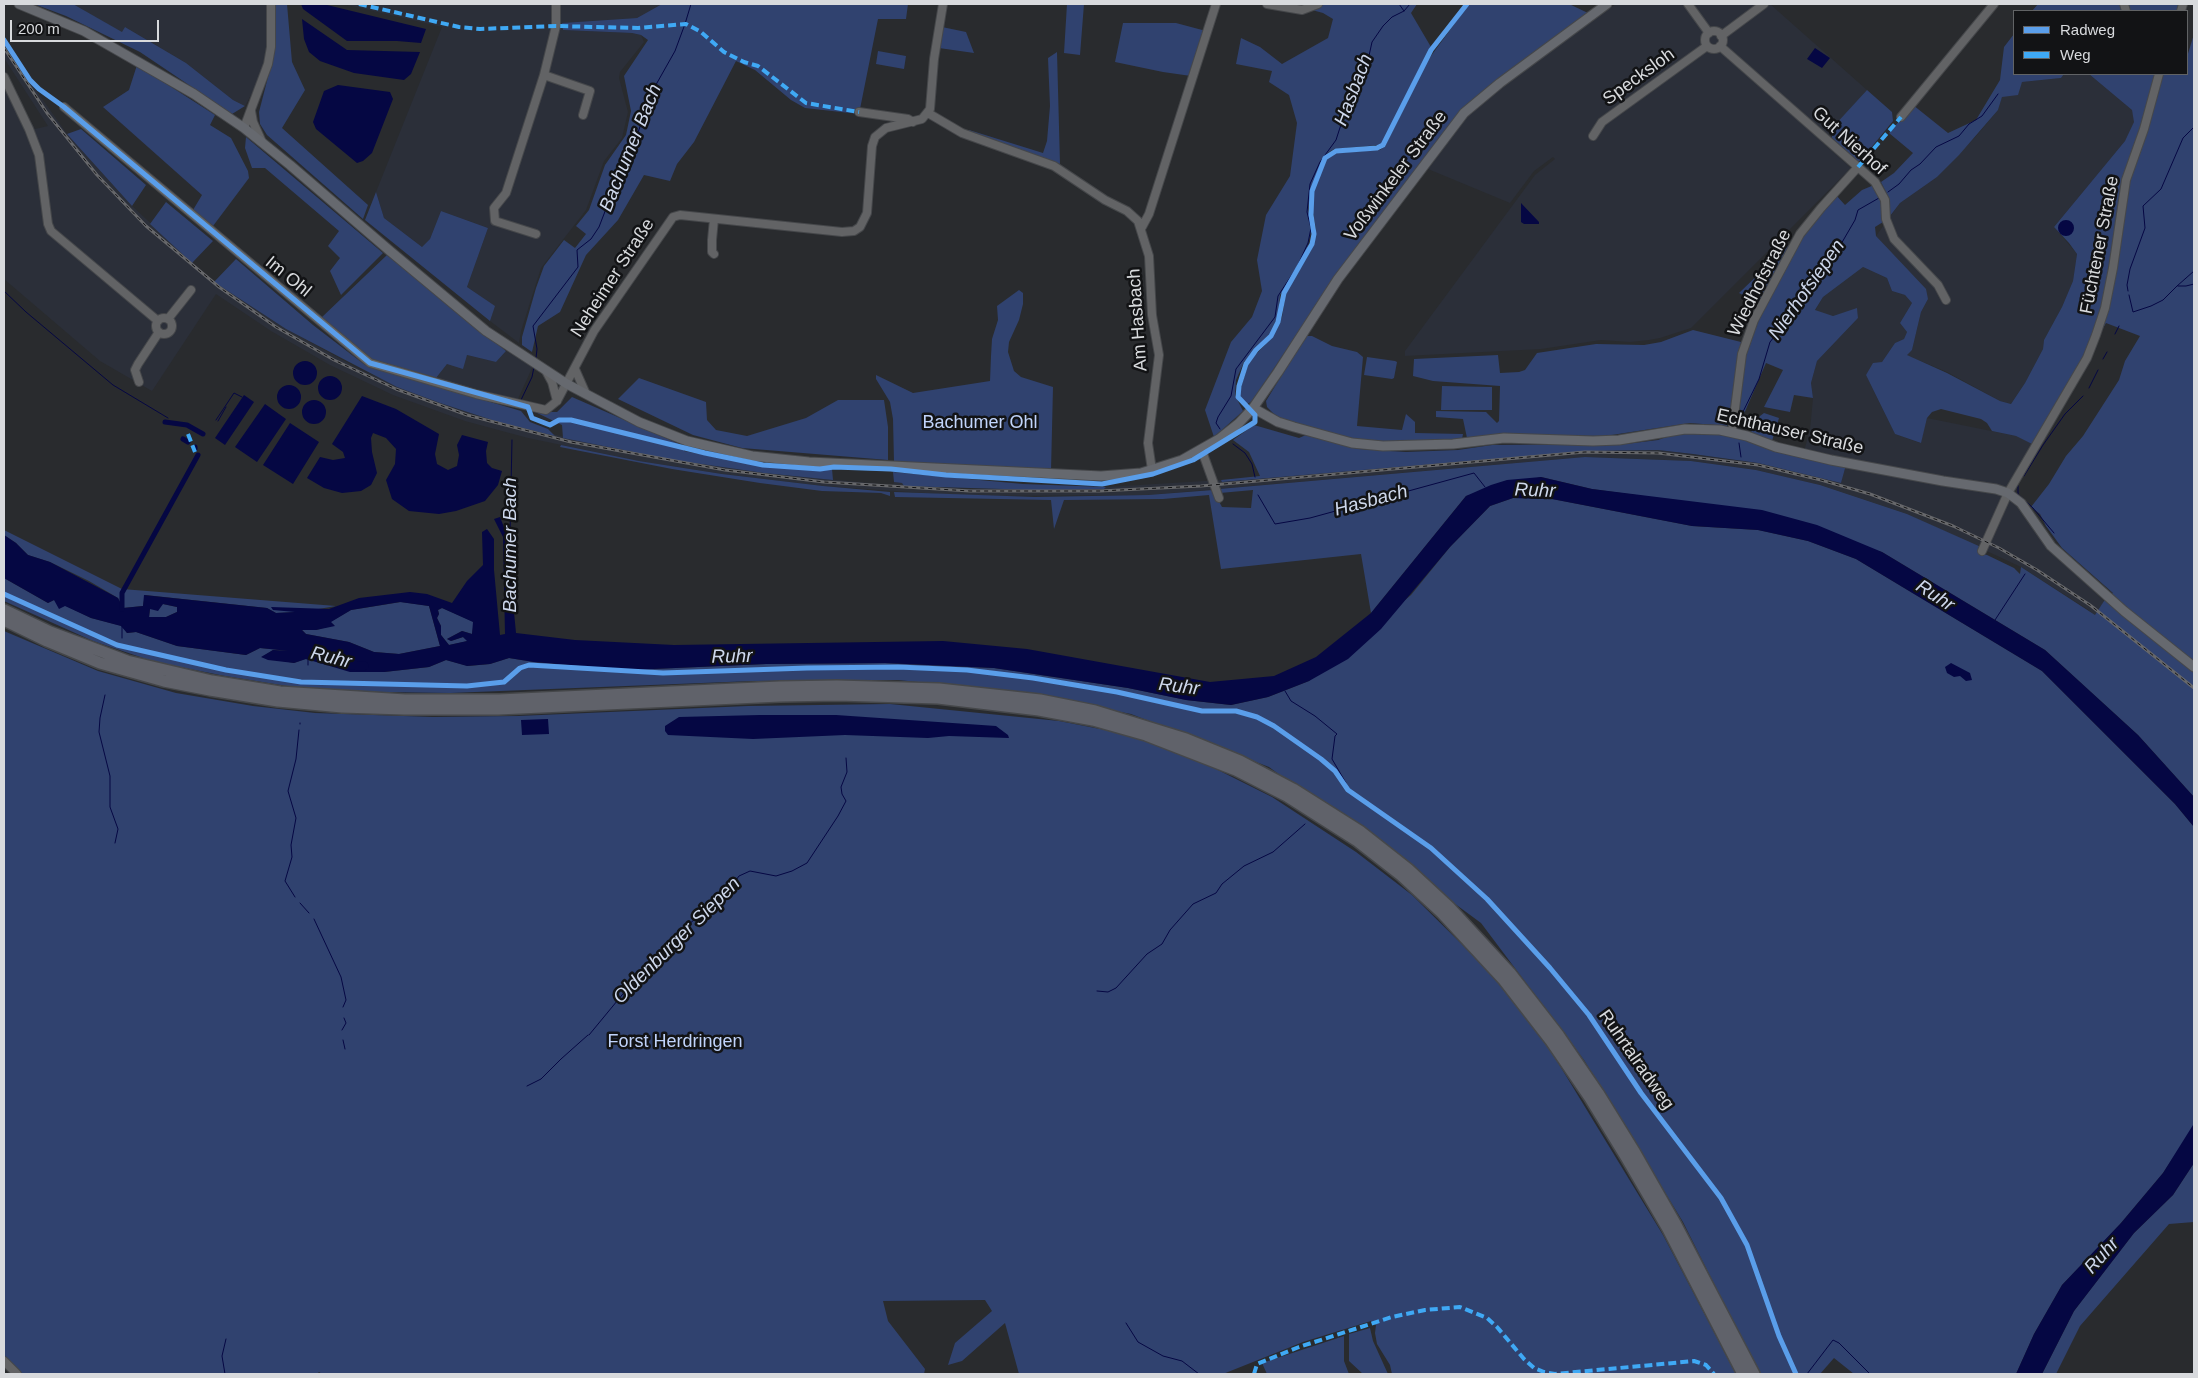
<!DOCTYPE html>
<html>
<head>
<meta charset="utf-8">
<style>
  body { margin:0 }
  #map { position:relative; width:2198px; height:1378px; overflow:hidden; background:#292b2e; font-family:Arial,sans-serif }
  canvas { display:block }
  .frame { position:absolute; inset:0; border:5px solid #d8dadd; pointer-events:none }
  .legend { position:absolute; left:2013px; top:10px; width:175px; height:65px; box-sizing:border-box; background:#121315; border:1px solid #616365; margin:0; padding:6px 9px; list-style:none; font-size:15px; color:#d8dadd }
  .legend li { display:flex; align-items:center; gap:10px; height:25px }
  .legend b { width:25px; border:1px solid #616365 }
  .scale { position:absolute; left:10px; top:20px; width:149px; height:22px; box-sizing:border-box; border:2px solid #d8dadd; border-top:0; padding-left:6px; font-size:15px; line-height:18px; white-space:nowrap; color:#d8dadd; -webkit-text-stroke:4px #121315; paint-order:stroke }
</style>
</head>
<body>
<div id="map">
<canvas width="2198" height="1378"></canvas>
<div class="frame"></div>
<ul class="legend">
<li><b style="height:6px;background:#5a9eea"></b>Radweg</li>
<li><b style="height:6px;background:#3fa9f5"></b>Weg</li>
</ul>
<div class="scale">200 m</div>
</div>
<script>
const context = document.querySelector('canvas').getContext('2d');
context.lineJoin = 'round';
function paint(path, color) {
  context.fillStyle = color;
  context.fill(path, 'evenodd');
}
function shape(rows) {
  const path = new Path2D();
  for (const r of rows) {
    if (r.length === 3) {
      path.moveTo(r[0] + r[2], r[1]);
      path.arc(r[0], r[1], r[2], 0, 2 * Math.PI);
      continue;
    }
    path.moveTo(r[0], r[1]);
    for (let i = 2; i < r.length; i += 2) path.lineTo(r[i], r[i + 1]);
  }
  return path;
}
function stroke(path, color, width, dash) {
  context.strokeStyle = color;
  context.lineWidth = width;
  context.lineCap = dash ? 'butt' : 'round';
  context.setLineDash(dash || []);
  context.stroke(path);
}
function drawText(font, color, halo, rows, align = 'center') {
  context.font = font + ' Arial,sans-serif';
  context.lineWidth = 5;
  context.setLineDash([]);
  context.textBaseline = 'middle';
  context.strokeStyle = halo;
  context.fillStyle = color;
  for (const [text, x, y, turn = 0] of rows) {
    context.save();
    context.translate(x, y);
    context.rotate((+turn || 0) * Math.PI / 180);
    context.textAlign = isNaN(turn) ? turn : align;
    if (halo) context.strokeText(text, 0, 0);
    context.fillText(text, 0, 0);
    context.restore();
  }
}
paint(shape([
  [73,4,267,4,267,46,264,63,257,84,245,106,233,100,186,63,125,27,123,33],
  [343,4,662,4,637,18,562,23,563,30,632,33,641,35,644,42,620,72,619,78,628,112,622,138,604,161,586,210,541,268,521,331,519,343,490,321,494,306,467,287,488,228,441,211,430,239,422,247,384,218,376,192,442,27],
  [1616,4,1770,4,1867,90,1822,142,1851,168,1691,328,1660,338,1649,340,1630,342,1601,340,1541,349,1405,356,1405,351,1535,175,1555,159,1553,157,1534,171,1510,203,1428,169,1466,116,1528,68],
  [4,45,67,134,132,206,214,282,286,329,363,371,440,403,495,421,618,449,764,473,889,485,893,485,894,482,902,483,904,486,970,489,1104,489,1106,487,1221,480,1223,482,1523,455,1585,451,1658,450,1758,463,1841,483,1846,465,1804,451,1810,430,1813,398,1811,383,1817,361,1858,318,1857,309,1833,316,1815,311,1823,297,1863,267,1887,278,1892,291,1905,295,1912,303,1900,323,1907,332,1904,339,1895,343,1882,362,1866,375,1895,434,1920,443,1927,418,2016,436,2034,445,2008,491,2044,543,2104,601,2100,609,2194,684,2194,695,2087,609,2021,567,1907,514,1820,485,1756,470,1691,461,1585,457,1148,495,969,496,823,486,722,474,639,461,528,438,465,421,393,395,330,365,271,331,216,294,152,391,100,361,4,279,4,66,10,84,35,129,48,126,4,58],
  [2064,74,2089,74,2132,110,2135,122,2125,141,2054,227,2077,254,2073,281,2062,307,2044,340,2043,349,2025,383,2011,404,2000,401,1947,372,1906,355,1912,350,1921,312,1928,299,1876,236,1900,203,1937,177,1978,134,1998,110,2002,96,2022,82,2061,78],
  [506,351,533,366,517,401,436,378,447,364,467,355,496,362]
]), '#2b2f39');
paint(shape([
  [34,4,73,4,122,32,125,27,186,63,233,100,245,106,232,114,140,52,66,16],
  [275,4,287,4,292,62,305,90,282,128,368,205,363,219,267,135,260,124,259,112,275,50,273,12],
  [662,4,908,4,906,19,878,19,859,114,805,108,791,100,755,70,736,61,694,142,677,164,670,181,644,175,618,220,586,255,560,312,538,326,532,352,522,345,522,337,536,288,544,266,564,240,575,248,586,234,576,226,589,210,605,165,626,135,631,111,624,76,648,40,641,35,632,33,563,30,562,23,637,18],
  [1067,4,1084,4,1080,55,1064,53],
  [1322,4,1417,4,1411,13,1431,47,1384,142,1379,145,1334,149,1326,154,1318,170,1310,193,1308,209,1312,228,1305,255,1280,295,1278,317,1268,338,1244,362,1236,380,1235,395,1243,411,1214,437,1205,410,1231,342,1252,317,1262,291,1257,260,1266,215,1290,176,1297,123,1289,95,1269,82,1272,71,1236,64,1241,38,1260,47,1282,64,1328,38,1333,19,1323,13,1312,10],
  [1469,4,1569,4,1588,13,1460,111,1334,279,1252,401,1246,405,1242,401,1239,394,1248,365,1255,355,1270,340,1277,329,1282,317,1286,293,1313,247,1316,229,1312,207,1314,190,1328,156,1333,153,1380,150,1385,146,1428,60],
  [2038,4,2122,4,2124,11,2032,11],
  [2126,4,2182,4,2180,11,2128,11],
  [1123,23,1176,23,1206,31,1191,76,1163,72,1115,62],
  [942,27,966,32,974,53,939,48],
  [2014,34,2014,74,2064,74,2061,78,2022,82,2018,95,2002,97,1998,110,1959,155,1937,177,1900,203,1890,216,1888,196,1881,182,1894,173,1913,153,1889,133,1913,105,1948,133,1976,120,2000,80,2004,47],
  [2194,34,2194,797,2138,735,2045,650,1882,552,1665,499,1592,489,1541,477,1466,496,1371,613,1361,554,1221,569,1209,495,1163,499,1064,500,1054,529,1051,500,895,497,894,492,1035,497,1148,495,1213,490,1222,507,1251,508,1253,490,1220,493,1219,489,1585,457,1691,461,1756,470,1820,485,1907,514,1981,547,1979,553,1987,555,2014,568,2020,574,2021,567,2095,615,2104,601,2113,593,2062,548,2046,526,2040,514,2031,507,2049,484,2066,456,2083,436,2119,380,2125,361,2140,336,2106,323,2034,445,2016,436,1992,431,1987,423,1981,419,1941,409,1932,412,1927,418,1921,443,1895,434,1866,375,1873,363,1882,362,1895,343,1904,339,1907,332,1900,323,1912,303,1905,295,1892,291,1887,278,1863,267,1823,297,1815,310,1833,316,1857,308,1858,318,1817,361,1811,383,1813,398,1794,395,1790,412,1764,407,1783,370,1766,363,1740,423,1737,423,1740,377,1751,332,1804,232,1835,194,1845,205,1862,190,1874,185,1880,195,1883,208,1881,213,1883,222,1875,227,1876,236,1926,289,1928,299,1921,312,1912,350,1907,355,1947,373,2000,401,2011,404,2025,383,2043,349,2044,340,2062,307,2073,281,2077,254,2069,243,2054,227,2125,141,2134,122,2132,110,2089,74,2187,74,2187,57],
  [878,51,906,56,904,69,876,64],
  [1057,52,1060,164,968,134,969,130,1043,153,1047,141,1050,106,1048,58],
  [137,65,215,115,210,125,231,138,248,171,249,178,213,226,193,210,202,195,103,107,129,90],
  [1867,90,1892,112,1893,121,1860,161,1857,161,1832,138,1832,136,1837,129,1834,126],
  [81,129,146,185,132,206,67,134],
  [246,137,383,253,341,295,330,271,340,258,328,246,339,231,265,168,252,168,245,148],
  [376,192,384,218,422,247,430,239,441,211,488,228,467,287,495,306,490,321,365,220],
  [166,202,213,241,192,263,150,224],
  [1791,243,1759,303,1739,293],
  [387,255,506,351,496,362,467,355,463,369,447,364,436,378,371,360,321,318],
  [236,259,313,325,365,365,521,411,530,422,548,429,555,436,495,421,440,403,397,387,286,329,214,282],
  [1019,290,1023,293,1023,304,1019,320,1009,342,1008,352,1014,371,1021,377,1053,387,1051,471,894,462,893,419,890,402,876,379,876,375,913,393,990,381,991,356,992,339,998,320,997,306],
  [1693,330,1741,342,1731,415,1727,426,1690,423,1605,436,1499,435,1467,438,1463,419,1436,417,1436,411,1486,412,1497,423,1499,421,1500,386,1433,381,1413,376,1414,359,1498,355,1500,373,1519,372,1525,370,1537,353,1596,344,1644,345,1661,342],
  [1307,336,1312,336,1332,346,1357,352,1363,357,1357,426,1402,430,1406,414,1415,422,1415,433,1463,434,1462,439,1363,442,1282,420,1273,413,1267,407,1266,401,1304,339],
  [1367,357,1395,361,1397,362,1394,378,1392,379,1364,375],
  [639,378,706,402,707,420,716,430,747,436,806,418,838,400,884,400,888,427,888,460,742,448,693,435,618,399],
  [1442,386,1492,387,1492,410,1441,410],
  [572,397,684,446,684,451,761,466,821,471,832,469,833,480,764,473,674,460,563,438,562,425,535,412,557,412],
  [1764,413,1779,418,1772,441,1750,434,1760,416],
  [1254,425,1299,438,1306,435,1359,449,1406,452,1458,450,1492,445,1626,444,1658,440,1681,432,1732,436,1774,449,1846,465,1841,483,1758,463,1693,454,1658,450,1585,451,1222,482,1221,480,1260,476,1249,452,1233,440],
  [561,445,639,461,722,474,823,486,890,492,890,496,881,493,822,491,760,483,672,469,560,447],
  [893,472,1023,484,1106,487,1104,489,1036,490,904,486,902,483,894,482],
  [1513,498,1552,499,1692,526,1758,530,1808,541,1856,559,2042,671,2175,804,2194,827,2194,1126,2163,1173,2121,1223,2062,1285,2034,1334,2016,1374,1854,1374,1834,1358,1820,1374,1759,1374,1683,1222,1584,1060,1481,923,1269,767,1131,714,1026,693,898,680,752,681,450,693,318,691,225,676,155,662,93,641,4,601,4,578,48,603,54,600,91,618,122,626,127,633,136,632,177,646,246,655,260,648,291,651,273,650,262,657,294,663,305,659,384,672,429,667,446,660,468,666,490,664,509,658,534,662,630,670,766,664,885,663,994,668,1128,688,1186,700,1231,705,1268,697,1309,681,1411,595,1450,547,1490,506],
  [4,530,122,589,336,606,301,612,276,613,267,608,145,595,143,606,123,608,118,598,89,581,50,562,28,555,16,543,4,535],
  [401,602,429,606,440,646,399,654,374,652,349,642,306,634,302,630,316,630,334,625,330,622,351,610],
  [163,604,177,607,177,612,166,617,149,618,150,609],
  [442,608,474,622,472,634,462,631,447,639,451,641,463,637,468,641,449,645,441,635,441,626,437,618,439,614,438,610],
  [4,631,98,671,176,693,253,706,315,713,433,717,518,716,748,706,890,704,1059,721,1126,734,1194,758,1272,797,1356,852,1412,895,1500,982,1546,1043,1663,1235,1736,1374,1392,1374,1390,1365,1377,1344,1375,1333,1376,1325,1371,1321,1303,1342,1223,1374,1019,1374,1005,1323,962,1361,948,1365,955,1343,992,1311,985,1300,883,1301,888,1321,925,1369,924,1374,322,1374,319,1372,317,1374,20,1374,4,1358],
  [2194,1163,2194,1222,2169,1224,2080,1326,2056,1374,2042,1374,2074,1311,2134,1233,2173,1195],
  [1370,1328,1373,1341,1388,1374,1363,1374,1349,1361,1349,1334],
  [1344,1336,1344,1361,1349,1374,1267,1374,1262,1363]
]), '#30426f');
paint(shape([
  [301,4,323,4,426,29,421,43,397,41,347,41,303,9],
  [302,19,347,50,420,52,411,74,404,80,354,73,320,61,309,52,304,39],
  [1815,48,1830,58,1822,68,1807,59],
  [338,85,390,92,393,99,372,153,363,161,357,163,316,129,313,122,324,91],
  [1521,203,1539,222,1539,224,1524,224,1521,222],
  [2066,228,8],
  [305,373,12],
  [330,388,12],
  [289,397,12],
  [244,395,254,402,225,445,215,438],
  [362,396,396,409,439,434,435,454,437,464,448,470,457,466,459,455,457,445,462,435,488,442,486,451,487,463,492,468,502,471,498,485,485,501,456,511,439,514,409,511,392,499,386,480,395,464,396,449,386,438,373,433,371,438,372,452,377,473,371,485,361,491,342,493,324,488,307,478,320,457,333,460,345,458,343,452,332,444],
  [314,412,12],
  [265,404,286,419,257,462,235,447],
  [290,423,319,442,293,484,263,465],
  [1541,477,1592,489,1762,510,1817,525,1882,552,2045,650,2138,735,2194,797,2194,827,2175,804,2042,671,1856,559,1808,541,1758,530,1692,526,1552,499,1513,498,1490,506,1450,547,1381,629,1348,659,1309,681,1268,697,1231,705,1186,700,1128,688,994,668,885,663,766,664,630,670,534,662,509,658,490,664,467,666,446,660,429,667,384,672,350,672,306,659,294,663,268,660,261,657,273,650,289,651,260,648,246,655,177,646,136,632,127,633,121,626,91,618,65,606,59,609,54,600,48,603,4,578,4,535,16,543,28,555,50,562,118,598,123,608,143,606,144,595,267,608,276,613,295,612,273,610,271,607,329,609,359,598,410,592,427,594,452,603,467,581,483,565,482,532,487,529,494,539,494,570,500,635,505,634,503,537,494,519,500,517,505,530,512,534,513,602,516,633,575,640,674,645,943,641,1027,649,1210,682,1274,676,1316,657,1371,613,1466,496,1491,485,1507,480],
  [400,602,429,606,440,646,399,654,374,652,349,642,306,634,302,630,316,630,335,626,331,622,351,610],
  [163,604,177,607,177,612,166,617,149,617,150,609,158,611],
  [442,608,473,622,472,634,462,631,447,639,451,641,463,637,467,641,449,645,441,635,441,626,437,618,439,614,438,610],
  [1951,663,1970,673,1972,680,1966,681,1960,676,1954,677,1947,673,1945,667],
  [760,715,836,715,996,726,1008,735,1009,738,949,736,928,738,845,735,753,739,668,735,665,731,665,726,679,717],
  [548,719,549,734,522,735,521,720],
  [2194,1120,2194,1163,2173,1195,2134,1233,2074,1311,2042,1374,2016,1374,2034,1334,2062,1285,2121,1223,2163,1173,2193,1125]
]), '#050743');
stroke(shape([
  [1399,4,1404,11],
  [685,24,691,4],
  [1888,192,1899,184,1911,170,1920,164,1936,147,1959,136,1969,124,1982,116,1998,94],
  [2178,286,2186,286,2194,284],
  [4,291,26,312,113,385,168,418],
  [2128,291,2127,285,2130,269,2145,228,2143,206,2161,189,2183,138,2194,127],
  [2129,295,2133,312,2151,306,2163,300,2177,286,2194,271],
  [2115,334,2119,326],
  [536,358,537,349,533,326,578,267,577,250,591,239,599,227,609,201,619,186,653,90,675,51,685,24],
  [2103,359,2107,352],
  [2089,388,2098,370],
  [521,400,532,377,534,367],
  [216,420,234,393,242,397],
  [1739,420,1759,379,1770,342,1783,326,1795,305,1816,276,1830,263,1855,220,1858,210,1879,198],
  [218,421,226,407],
  [1220,429,1216,423,1218,417,1231,396,1236,369,1275,317,1278,296,1297,267,1308,243,1311,228,1307,212,1310,184,1320,162,1336,140,1355,81,1362,74,1367,65,1372,42,1383,26,1392,17,1404,11,1410,4],
  [1739,443,1741,457],
  [1233,444,1245,453,1252,464,1255,477],
  [2024,476,2043,445,2065,414,2083,396],
  [2018,486,2018,494,2033,508,2054,533],
  [1258,495,1275,524,1310,518,1474,473,1485,487],
  [510,535,512,440],
  [1995,620,2025,574],
  [122,626,122,638],
  [308,659,308,665],
  [1285,691,1291,701,1315,716,1337,734,1335,736,1332,759,1346,783],
  [105,695,100,718,99,732,110,776,110,807,118,829,115,843],
  [300,724,300,723],
  [295,897,285,881,292,857,291,845,296,818,288,791,296,759,299,730],
  [300,903,309,913],
  [314,919,341,977,346,1000,343,1007],
  [1097,991,1108,992,1116,988,1147,954,1162,944,1170,930,1193,904,1216,893,1222,884,1244,866,1273,852,1305,824],
  [342,1030,346,1023,344,1018],
  [589,1035,641,972,653,960,675,948,688,925,716,901,723,891,730,888,739,876,750,871,776,876,792,871,807,863,838,816,846,801,842,794,841,787,847,772,846,758],
  [343,1040,345,1049],
  [527,1086,541,1079,561,1059,588,1035],
  [1126,1323,1138,1342,1163,1356,1182,1361,1199,1374],
  [225,1374,222,1356,226,1339],
  [1807,1374,1833,1340,1839,1343,1870,1374]
]), '#050743', 1);
stroke(shape([
  [165,422,187,425,203,434],
  [183,439,188,442],
  [195,447,195,449],
  [122,609,122,593,198,455]
]), '#050743', 5);
stroke(shape([
  [331,659,348,665,364,666]
]), '#050743', 9);
const minor = shape([
  [1267,4,1302,10,1318,4],
  [1688,4,1709,33],
  [2124,4,2126,11],
  [2181,11,2183,4],
  [1714,40,9],
  [1721,36,1764,4],
  [1720,46,1875,182,1885,200,1886,219,1894,239,1938,285,1946,300],
  [544,75,590,91,583,115],
  [4,77,29,129,39,155,48,224,51,231,158,321],
  [64,107,370,363,476,394,546,410,557,401,594,331,673,217,680,215,842,232,854,231,860,227,867,213,872,146,875,137,886,128,922,119,930,109,934,59,943,4],
  [251,111,253,122,262,142],
  [859,112,908,119,913,122],
  [928,113,962,133,1054,166,1105,200,1127,211,1138,221,1149,256,1152,315,1159,355,1148,443,1152,470],
  [1901,117,1994,4],
  [244,128,268,64,271,47,271,4],
  [1593,136,1602,122,1707,46],
  [1142,227,1149,214,1216,4],
  [536,234,495,221,494,208,506,193,544,75,556,26,556,4],
  [714,254,712,252,712,240,714,219],
  [164,326,8],
  [168,319,191,290],
  [575,369,586,394],
  [546,371,552,382,557,401],
  [139,382,135,370,138,364,159,332],
  [1732,432,1742,354,1754,320,1800,234,1821,208,1858,167],
  [1202,451,1219,498],
  [1982,551,2008,493,2087,358,2096,335,2105,308,2113,268,2126,180,2144,129,2159,74],
  [4,1361,17,1374]
]);
const major = shape([
  [19,4,84,31,194,94,244,128,290,165,390,251,486,331,567,384,639,422,687,441,752,456,809,462,1101,476,1141,473,1182,460,1219,439,1239,423,1253,408,1278,372,1338,279,1464,113,1500,83,1607,4],
  [1253,408,1278,422,1294,427,1352,443,1383,446,1453,444,1504,438,1593,441,1619,440,1685,429,1720,430,1747,436,1776,447,1831,460,1943,481,1996,489,2008,493,2021,503,2051,546,2124,611,2194,667]
]);
const highway = shape([
  [4,610,50,632,127,661,212,681,280,692,405,700,499,700,780,687,837,686,939,689,1040,700,1095,711,1186,739,1240,761,1293,789,1361,832,1408,869,1449,907,1510,973,1559,1036,1598,1093,1635,1153,1676,1225,1754,1374],
  [4,620,47,641,100,663,164,681,210,690,278,701,342,707,404,709,498,709,780,696,838,695,938,698,1039,710,1093,720,1146,735,1236,770,1287,796,1356,840,1402,876,1442,913,1503,979,1551,1041,1590,1098,1626,1157,1668,1229,1743,1374]
]);
stroke(minor, '#45474a', 10);
stroke(major, '#45474a', 11);
stroke(highway, '#45474a', 14);
stroke(minor, '#626365', 8);
stroke(major, '#66696f', 9);
stroke(highway, '#60626a', 11);
const rail = shape([
  [4,48,47,113,97,175,146,226,219,287,276,327,334,360,396,389,467,415,571,442,725,470,824,482,970,491,1100,491,1201,486,1585,452,1658,453,1758,465,1821,480,1870,494,1953,526,1999,548,2037,570,2090,605,2194,688]
]);
stroke(rail, '#66676a', 3);
stroke(rail, '#121315', 1, [4]);
stroke(shape([
  [359,4,459,27,480,29,556,26,638,28,686,24,701,32,724,52,744,62,758,66,806,103,859,112],
  [1858,167,1901,117],
  [188,434,195,452],
  [1254,1374,1257,1364,1299,1347,1392,1317,1425,1310,1460,1307,1487,1318,1497,1327,1524,1359,1534,1368,1544,1372,1555,1374,1694,1361,1706,1365,1714,1374]
]), '#3fa9f5', 4, [8, 4]);
stroke(shape([
  [4,40,30,80,39,89,64,107,370,363,528,407,532,418,550,425,559,420,571,420,705,453,763,465,820,469,834,467,891,469,946,475,1102,484,1153,474,1193,460,1255,422,1255,415,1238,397,1239,386,1246,364,1256,350,1271,336,1278,322,1284,293,1312,244,1314,234,1311,215,1312,191,1325,158,1336,151,1377,148,1383,145,1431,50,1467,4],
  [4,594,117,645,226,670,301,682,467,686,504,682,520,668,529,665,663,673,807,668,898,667,967,670,1033,678,1117,692,1202,711,1236,711,1257,717,1274,726,1321,759,1335,771,1348,790,1431,848,1487,899,1550,968,1589,1015,1641,1093,1721,1198,1747,1245,1779,1336,1796,1374]
]), '#5a9eea', 5);
drawText('18px', '#d8dadd', '#121315', [
  ["Specksloh",1639,77,-36],
  ["Gut Nierhof",1849,141,42],
  ["Voßwinkeler Straße",1396,176,-53],
  ["Füchtener Straße",2100,245,-79],
  ["Im Ohl",288,277,39],
  ["Neheimer Straße",613,278,-57],
  ["Wiedhofstraße",1760,283,-63],
  ["Am Hasbach",1138,320,-94],
  ["Echthauser Straße",1790,432,13],
  ["Ruhrtalradweg",1636,1060,55]
]);
drawText('18px', '#c1d4fb', '#121315', [
  ["Bachumer Ohl",980,423],
  ["Forst Herdringen",675,1042]
]);
drawText('italic 19px', '#ced8ec', '#121315', [
  ["Hasbach",1354,90,-69],
  ["Bachumer Bach",631,148,-68],
  ["Nierhofsiepen",1807,290,-55],
  ["Ruhr",1535,491,2],
  ["Hasbach",1371,501,-15],
  ["Bachumer Bach",511,545,-90],
  ["Ruhr",1935,596,33],
  ["Ruhr",732,657,-1],
  ["Ruhr",331,658,14],
  ["Ruhr",1179,687,7],
  ["Oldenburger Siepen",677,941,-45],
  ["Ruhr",2102,1256,-48]
]);
</script>
</body>
</html>
